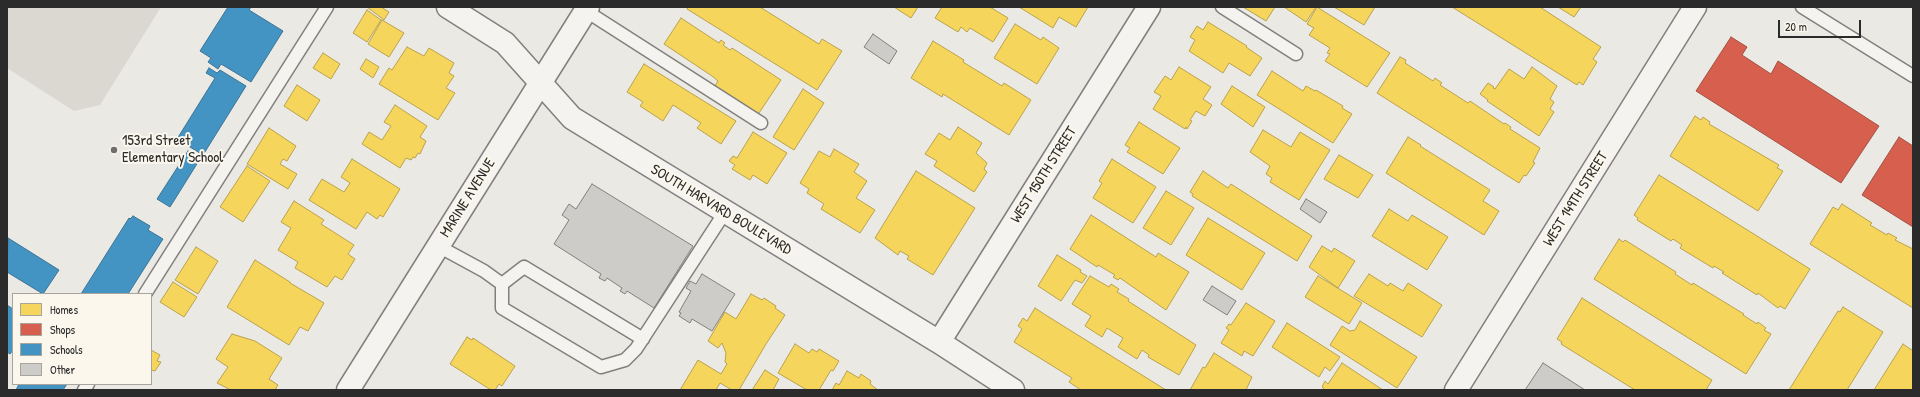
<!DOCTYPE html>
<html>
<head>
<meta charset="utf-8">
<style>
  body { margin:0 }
  #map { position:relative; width:1920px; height:397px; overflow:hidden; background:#eae9e4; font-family:"Patrick Hand",sans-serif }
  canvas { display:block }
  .frame { position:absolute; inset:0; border:8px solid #2b2b2b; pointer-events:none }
  .legend { position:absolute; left:12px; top:293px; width:140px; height:92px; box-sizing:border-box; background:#fbf7ec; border:1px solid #a8a59f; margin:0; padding:5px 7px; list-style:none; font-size:12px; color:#2b2b2b }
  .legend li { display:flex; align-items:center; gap:8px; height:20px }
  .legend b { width:20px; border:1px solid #a8a59f }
  .scale { position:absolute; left:1778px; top:20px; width:83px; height:18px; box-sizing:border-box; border:2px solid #2b2b2b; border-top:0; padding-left:5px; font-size:12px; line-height:14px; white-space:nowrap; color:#2b2b2b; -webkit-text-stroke:3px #fbf7ec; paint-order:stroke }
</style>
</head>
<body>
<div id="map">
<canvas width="1920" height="397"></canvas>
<div class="frame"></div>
<ul class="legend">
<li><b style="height:11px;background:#f6d55c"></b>Homes</li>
<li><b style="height:11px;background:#d6604d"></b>Shops</li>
<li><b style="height:11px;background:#4393c3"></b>Schools</li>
<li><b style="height:11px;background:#cdccc8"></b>Other</li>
</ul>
<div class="scale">20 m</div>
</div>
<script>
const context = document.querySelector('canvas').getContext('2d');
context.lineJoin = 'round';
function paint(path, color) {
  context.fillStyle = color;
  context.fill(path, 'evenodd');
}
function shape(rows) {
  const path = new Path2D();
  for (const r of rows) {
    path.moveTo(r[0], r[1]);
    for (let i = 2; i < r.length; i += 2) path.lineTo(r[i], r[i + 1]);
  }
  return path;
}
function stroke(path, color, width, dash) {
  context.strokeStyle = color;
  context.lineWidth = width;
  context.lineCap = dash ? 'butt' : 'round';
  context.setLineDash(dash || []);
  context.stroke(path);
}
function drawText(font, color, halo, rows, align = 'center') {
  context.font = font + ' "Patrick Hand",sans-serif';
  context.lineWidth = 4;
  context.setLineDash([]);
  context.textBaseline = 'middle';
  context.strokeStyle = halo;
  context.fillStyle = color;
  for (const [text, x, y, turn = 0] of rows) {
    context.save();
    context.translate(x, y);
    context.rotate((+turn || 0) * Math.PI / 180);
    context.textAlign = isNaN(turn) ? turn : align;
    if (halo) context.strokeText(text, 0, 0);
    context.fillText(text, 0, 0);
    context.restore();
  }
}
paint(shape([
  [7,7,161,7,100,105,74,111,7,68]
]), '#dbd8d1');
const homes = shape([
  [367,7,381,7,389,12,384,20,367,7],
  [688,7,760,7,819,44,822,39,842,51,817,90,687,9,688,7],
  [894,7,918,7,911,18,894,7],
  [942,7,990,7,1008,18,993,42,970,28,967,32,961,27,958,32,935,18,942,7],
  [1019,7,1088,7,1076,27,1059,17,1053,28,1019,7],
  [1243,7,1275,7,1266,21,1243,7],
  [1284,7,1316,7,1306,22,1284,7],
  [1317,7,1390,53,1367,87,1325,61,1330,54,1327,53,1330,48,1309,35,1314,28,1307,24,1317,7],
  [1334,7,1375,7,1364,25,1334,7],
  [1452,7,1540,7,1601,47,1593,59,1597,62,1583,85,1579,82,1577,85,1452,7],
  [1558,7,1581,7,1574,17,1558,7],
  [367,10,381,20,367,42,353,33,367,10],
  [681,18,719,43,721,40,725,43,723,45,730,50,732,48,781,80,757,116,714,87,718,81,712,76,664,44,681,18],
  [382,20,404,33,389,57,368,44,382,20],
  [1208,22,1247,46,1246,47,1262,58,1250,76,1229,63,1223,73,1189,51,1195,40,1190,37,1197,26,1203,30,1208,22],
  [1015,24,1041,40,1043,37,1059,48,1037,84,994,58,1015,24],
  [933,41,964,60,963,62,1002,86,1004,83,1031,100,1009,135,943,94,942,97,911,78,933,41],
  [407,47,424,56,429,48,454,63,449,73,454,76,446,88,455,93,438,120,379,84,389,68,392,70,407,47],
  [323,53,340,64,331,79,313,68,323,53],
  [1400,57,1406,60,1405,63,1433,81,1435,78,1442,83,1440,85,1468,103,1470,101,1504,124,1505,123,1511,127,1510,129,1540,148,1533,162,1535,163,1526,176,1524,175,1519,183,1377,93,1400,57],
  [366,59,379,67,373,78,360,69,366,59],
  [644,64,736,121,721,144,697,128,701,123,673,105,663,121,640,106,643,102,627,92,644,64],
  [1179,67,1211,87,1203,99,1212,105,1205,116,1196,111,1190,120,1192,121,1187,129,1186,127,1185,129,1153,109,1161,96,1154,92,1165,76,1171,80,1179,67],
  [1532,67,1557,86,1550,99,1554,102,1550,109,1554,112,1539,136,1487,101,1488,100,1480,94,1488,83,1494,87,1493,88,1495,89,1509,69,1524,79,1532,67],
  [1272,71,1303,91,1306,86,1315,91,1316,90,1343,106,1342,108,1352,114,1333,143,1257,95,1272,71],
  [297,85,320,100,307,121,284,106,297,85],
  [1232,86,1265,107,1253,127,1221,104,1232,86],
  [803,89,824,103,794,150,773,137,803,89],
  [395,105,427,126,420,137,426,141,420,154,418,153,415,158,413,157,411,160,406,158,400,168,362,144,369,132,382,140,391,126,384,122,395,105],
  [1695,116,1701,120,1703,117,1710,122,1709,124,1779,165,1777,168,1783,171,1758,211,1670,156,1695,116],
  [1139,122,1180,148,1163,174,1127,152,1130,148,1125,145,1139,122],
  [958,127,982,143,976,153,987,163,984,169,987,172,974,192,934,166,937,161,925,154,939,133,950,140,958,127],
  [269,128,296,146,287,161,283,159,280,164,297,174,288,189,247,164,269,128],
  [1263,130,1291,147,1300,132,1330,150,1299,200,1270,182,1272,178,1266,174,1270,166,1250,152,1263,130],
  [753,132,787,153,767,184,753,175,750,180,732,169,735,165,729,161,733,156,737,158,753,132],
  [1408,137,1421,145,1420,146,1490,190,1483,201,1499,211,1484,235,1386,173,1408,137],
  [834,149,859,164,854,172,867,181,856,198,875,210,860,233,821,209,824,204,807,193,809,189,800,183,819,151,830,157,834,149],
  [1339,155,1373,175,1358,198,1324,179,1339,155],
  [352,159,400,189,383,217,380,215,377,219,367,212,356,229,309,200,322,179,344,192,350,183,341,177,352,159],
  [1112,159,1156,187,1133,223,1093,198,1102,183,1099,181,1112,159],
  [247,166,270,181,243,222,220,207,247,166],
  [916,171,975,208,933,275,907,259,909,256,900,251,898,255,875,238,916,171],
  [1203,171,1228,188,1231,184,1312,236,1297,261,1192,196,1193,194,1190,192,1203,171],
  [1659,175,1810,269,1785,309,1780,306,1778,308,1758,293,1757,295,1722,273,1724,272,1714,266,1713,268,1680,248,1682,245,1673,239,1671,241,1637,220,1638,218,1634,215,1659,175],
  [1166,191,1194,208,1171,245,1143,228,1166,191],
  [294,201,324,220,321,224,354,245,348,254,355,259,342,280,335,276,327,287,295,268,298,262,278,250,291,228,281,222,294,201],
  [1842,204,1872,223,1870,225,1887,235,1888,233,1897,238,1895,240,1913,249,1913,308,1810,244,1833,207,1838,210,1842,204],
  [1389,209,1408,221,1412,215,1448,237,1427,270,1372,236,1389,209],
  [1091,215,1156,257,1158,253,1189,272,1166,310,1120,278,1118,280,1113,277,1115,275,1098,265,1097,267,1070,249,1091,215],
  [1208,218,1265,253,1242,290,1186,255,1208,218],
  [1619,239,1623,242,1625,240,1676,272,1675,274,1692,285,1693,283,1744,314,1743,315,1757,324,1758,322,1766,328,1764,330,1771,334,1746,374,1594,279,1619,239],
  [1322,246,1332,252,1334,248,1355,261,1338,288,1309,267,1322,246],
  [196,247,218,261,198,294,175,280,196,247],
  [1057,255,1081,270,1080,272,1087,276,1082,283,1075,280,1061,301,1038,286,1057,255],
  [255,260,290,282,290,283,324,303,308,331,300,327,289,345,227,307,255,260],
  [1369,274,1388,286,1390,283,1403,291,1408,283,1442,305,1422,337,1354,296,1369,274],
  [1090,276,1109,287,1111,284,1119,289,1117,292,1129,299,1128,301,1196,345,1179,375,1148,357,1149,355,1142,350,1137,359,1118,347,1123,338,1107,328,1102,337,1085,326,1091,316,1072,304,1090,276],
  [1318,276,1362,303,1349,324,1305,297,1318,276],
  [173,282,197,297,184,317,160,302,173,282],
  [751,294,762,300,764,298,776,306,775,308,785,315,766,344,739,390,732,390,720,383,716,390,680,390,698,360,721,374,727,364,725,362,726,353,722,343,718,348,708,341,725,312,736,319,751,294],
  [1582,298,1712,380,1706,390,1635,390,1561,344,1562,342,1557,339,1582,298],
  [1246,303,1275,321,1253,356,1244,351,1242,356,1221,343,1229,330,1226,328,1229,324,1231,325,1246,303],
  [1843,307,1883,332,1847,390,1789,390,1838,311,1840,312,1843,307],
  [1035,308,1044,314,1166,390,1081,390,1069,382,1072,378,1014,342,1022,329,1018,326,1023,318,1027,321,1035,308],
  [1360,321,1417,357,1397,388,1330,345,1342,326,1350,331,1355,330,1360,321],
  [1287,323,1340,357,1330,371,1325,367,1319,377,1272,347,1287,323],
  [232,334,255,341,282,358,269,379,278,385,275,390,231,390,217,383,228,367,216,359,232,334],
  [467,337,472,340,473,338,515,366,502,386,499,384,495,390,491,390,450,364,467,337],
  [795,344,809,353,812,349,817,352,819,349,839,361,833,371,831,370,819,390,807,390,778,373,795,344],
  [1903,344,1913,351,1913,390,1874,390,1903,344],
  [151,350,160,355,157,361,161,362,155,371,151,370,151,350],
  [1214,353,1252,377,1246,390,1190,390,1203,367,1205,368,1214,353],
  [1342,363,1383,390,1325,390,1322,387,1325,381,1328,384,1342,363],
  [765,370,779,379,773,390,752,390,765,370],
  [847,371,859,378,861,374,871,381,870,384,878,390,832,390,836,383,839,385,847,371]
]);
paint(homes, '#f6d55c');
stroke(homes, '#b9a24d', 1);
const shops = shape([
  [1731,37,1747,47,1742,55,1771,74,1778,61,1879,126,1841,183,1696,91,1731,37],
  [1899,137,1913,146,1913,227,1862,195,1899,137]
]);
paint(shops, '#d6604d');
stroke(shops, '#a35043', 1);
const schools = shape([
  [228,7,251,7,249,10,283,31,251,82,221,64,218,69,208,62,211,58,200,51,228,7],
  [209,68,217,73,220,70,246,86,203,155,177,139,215,78,206,73,209,68],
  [188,151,200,159,170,207,157,199,188,151],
  [133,216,150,226,148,230,163,239,128,294,81,294,129,218,130,219,133,216],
  [8,238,59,270,43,294,7,272,8,238],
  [7,305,13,309,13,350,10,354,7,352,7,305],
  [19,384,67,384,63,390,16,390,19,384]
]);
paint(schools, '#4393c3');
stroke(schools, '#3c7495', 1);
const building = shape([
  [873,34,897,51,889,64,864,47,873,34],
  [592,184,693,246,654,308,627,291,625,294,620,291,622,288,607,278,605,281,599,278,601,274,554,244,569,220,562,215,569,204,576,209,592,184],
  [1306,199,1327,212,1320,223,1300,209,1306,199],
  [702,274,735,294,712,331,692,319,690,323,679,316,681,313,679,312,691,291,686,288,690,281,696,284,702,274],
  [1212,286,1236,301,1227,315,1203,300,1212,286],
  [1543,363,1585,390,1525,390,1543,363]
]);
paint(building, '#cdccc8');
stroke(building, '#81807e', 1);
const lane = shape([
  [1222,7,1296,54],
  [1802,7,1913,76],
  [586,11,761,123],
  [438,246,484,271,502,284,502,308,601,367,625,360,636,349,725,212],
  [502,284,524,267,643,339],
  [145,294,327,7],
  [84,390,88,384]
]);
const street = shape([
  [448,7,505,43,572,118,939,342,1013,390],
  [939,342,1149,7],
  [1456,390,1695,7]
]);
const secondary = shape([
  [348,390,588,7]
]);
stroke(lane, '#81807e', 15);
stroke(street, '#81807e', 25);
stroke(secondary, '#81807e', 25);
stroke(lane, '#f4f3ef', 12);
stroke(street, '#f4f3ef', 22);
stroke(secondary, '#f4f3ef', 22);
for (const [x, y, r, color] of [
  [114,150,4,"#6e6e6c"]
]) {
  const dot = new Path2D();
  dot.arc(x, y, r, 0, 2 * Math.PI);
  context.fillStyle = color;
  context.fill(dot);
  stroke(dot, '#fbf7ec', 1.5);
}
drawText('15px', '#2b2b2b', '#fbf7ec', [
  ["153rd Street",122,141],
  ["Elementary School",122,158]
], 'left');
drawText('15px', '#2b2b2b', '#fbf7ec', [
  ["WEST 150TH STREET",1044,175,-58],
  ["MARINE AVENUE",468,198,-58],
  ["WEST 149TH STREET",1576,199,-58],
  ["SOUTH HARVARD BOULEVARD",721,210,31]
]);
</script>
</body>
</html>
